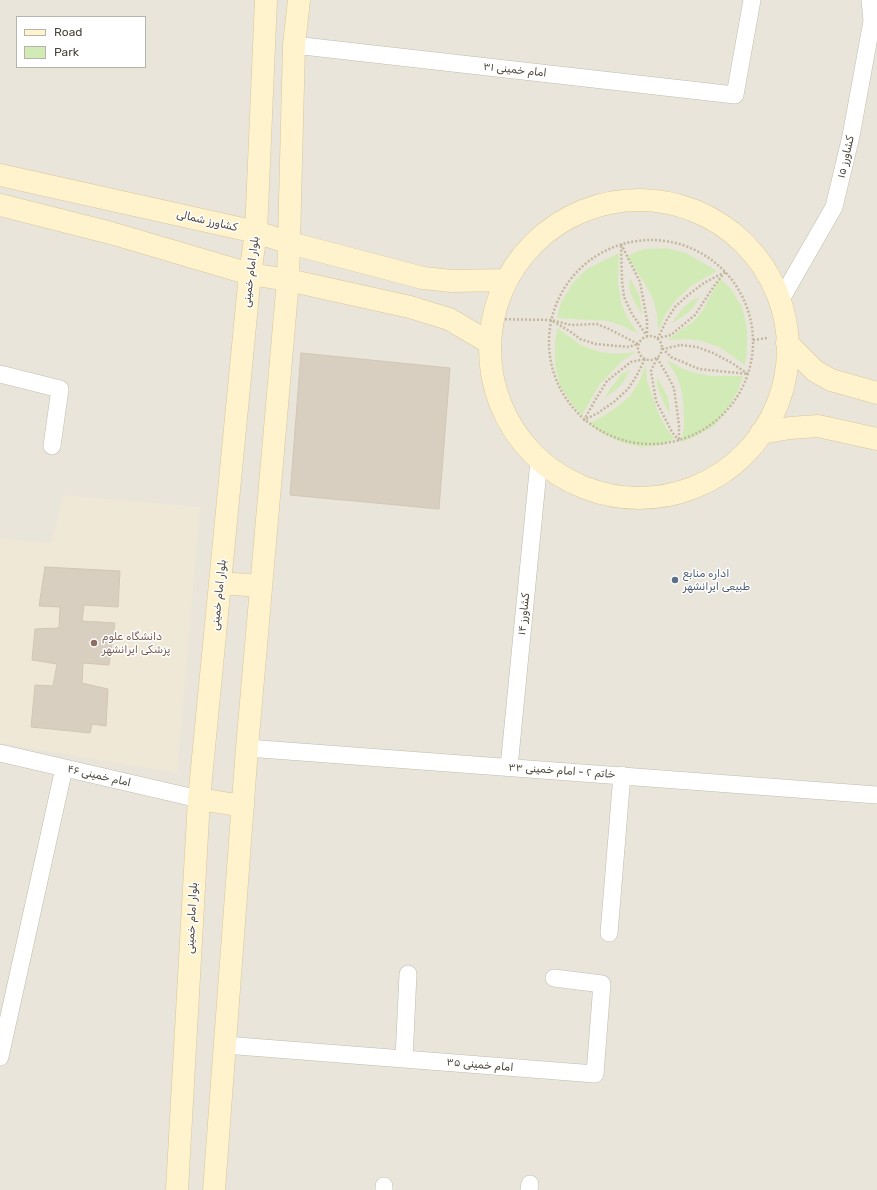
<!DOCTYPE html>
<html>
<head>
<meta charset="utf-8">
<style>
  body { margin:0 }
  #map { position:relative; width:877px; height:1190px; overflow:hidden; background:#f6f3ec; font-family:Rubik,sans-serif }
  canvas { display:block }
  .legend { position:absolute; left:16px; top:16px; width:130px; height:52px; box-sizing:border-box; background:#fff; border:1px solid #b7b4b0; margin:0; padding:5px 7px; list-style:none; font-size:12px; color:#4b4439 }
  .legend li { display:flex; align-items:center; gap:8px; height:20px }
  .legend b { width:20px; border:1px solid #b7b4b0 }
</style>
</head>
<body>
<div id="map">
<canvas width="877" height="1190"></canvas>
<ul class="legend">
<li><b style="height:5px;background:#fff3cd"></b>Road</li>
<li><b style="height:11px;background:#d2eab5"></b>Park</li>
</ul>
</div>
<script>
const context = document.querySelector('canvas').getContext('2d');
context.lineJoin = 'round';
function paint(path, color) {
  context.fillStyle = color;
  context.fill(path, 'evenodd');
}
function shape(rows) {
  const path = new Path2D();
  for (const r of rows) {
    if (r.length === 3) {
      path.moveTo(r[0] + r[2], r[1]);
      path.arc(r[0], r[1], r[2], 0, 2 * Math.PI);
      continue;
    }
    path.moveTo(r[0], r[1]);
    for (let i = 2; i < r.length; i += 2) path.lineTo(r[i], r[i + 1]);
  }
  return path;
}
function stroke(path, color, width, dash) {
  context.strokeStyle = color;
  context.lineWidth = width;
  context.lineCap = dash ? 'butt' : 'round';
  context.setLineDash(dash || []);
  context.stroke(path);
}
function drawText(font, color, halo, rows, align = 'center') {
  context.font = font + ' Rubik,Vazirmatn,sans-serif';
  context.lineWidth = 3;
  context.setLineDash([]);
  context.textBaseline = 'middle';
  context.strokeStyle = halo;
  context.fillStyle = color;
  for (const [text, x, y, turn = 0] of rows) {
    context.save();
    context.translate(x, y);
    context.rotate((+turn || 0) * Math.PI / 180);
    context.textAlign = isNaN(turn) ? turn : align;
    if (halo) context.strokeText(text, 0, 0);
    context.fillText(text, 0, 0);
    context.restore();
  }
}
paint(shape([
  [0,0,877,0,877,1190,0,1190],
  [17,17,145,17,145,67,17,67]
]), '#eae5da');
paint(shape([
  [64,495,200,507,177,773,0,743,0,539,51,543]
]), '#efe8d6');
paint(shape([
  [666,248,686,253,717,271,691,286,676,300,666,313,658,331,657,314,653,299,645,284,627,256,644,249],
  [619,253,618,282,621,302,627,317,638,334,623,326,608,321,557,318,561,303,572,284,587,269],
  [630,278,636,289,640,298,642,315,632,297,629,287],
  [720,278,731,289,742,307,747,328,747,348,745,365,721,348,702,341,686,339,667,340,693,322,703,310],
  [699,297,693,308,685,315,671,324,683,308,691,301],
  [557,328,581,345,600,352,616,354,636,352,622,361,599,385,582,415,572,404,560,386,555,365,555,344],
  [667,360,681,368,695,373,712,376,743,376,738,391,727,409,715,425,696,436,681,442,684,428,684,412,682,392,677,377],
  [646,364,647,381,657,410,665,426,674,439,663,445,641,447,620,442,602,433,588,424,600,418,614,409,630,396,639,382],
  [630,370,624,381,617,389,604,399,610,389,622,374],
  [657,377,668,397,670,414,664,404,657,386]
]), '#d2eab5');
const building = shape([
  [301,353,450,368,439,509,290,495,301,353],
  [45,567,120,571,118,607,84,605,82,621,115,623,109,665,83,663,82,683,108,689,106,726,92,724,90,733,31,727,35,685,53,686,57,664,32,660,35,629,59,628,60,607,39,606,45,567]
]);
paint(building, '#d8cfc1');
stroke(building, '#d3c7b4', 1);
const street = shape([
  [294,45,735,95,752,0],
  [780,301,834,207,851,136,872,21,870,0],
  [0,374,60,389,52,446],
  [247,748,877,795],
  [0,753,199,799],
  [509,767,539,461],
  [609,933,622,775],
  [225,1045,595,1074,602,984,554,978],
  [0,1057,64,768],
  [404,1059,408,974],
  [384,1190,384,1186],
  [529,1190,530,1184]
]);
const secondary = shape([
  [0,175,256,232,290,243,423,278,452,281,507,280],
  [639,349,149],
  [0,205,111,233,250,274,288,280,410,307,449,319,490,343],
  [787,343,815,371,831,380,877,393],
  [761,433,790,428,818,426,877,439],
  [220,583,261,586],
  [199,799,243,806],
  [177,1190,199,799,250,274,256,232,266,0],
  [214,1190,247,748,288,280,294,45,299,0]
]);
stroke(street, '#c2bbae', 18);
stroke(secondary, '#d6c79b', 23);
stroke(shape([
  [651,342,102],
  [621,244,640,282,647,320,647,336,632,314,624,297,622,281,621,244],
  [725,272,714,286,695,315,671,335,658,338,666,321,675,307,688,295,704,283,725,272],
  [493,319,551,320,571,325,597,324,609,329,638,344,629,347,596,344,580,339,571,332,551,320],
  [650,348,12],
  [753,340,767,338],
  [681,345,697,347,713,353,732,363,748,374,699,369,671,357,663,349,681,345],
  [657,358,666,373,674,388,679,425,679,441,672,432,656,401,651,371,657,358],
  [645,359,637,375,628,389,615,401,598,413,584,420,597,397,607,381,631,362,645,359]
]), '#c4b79f', 2.5, [2, 2]);
stroke(street, '#fff', 17);
stroke(secondary, '#fff3cd', 22);
for (const [x, y, r, color] of [
  [675,580,4,"#5c6f8a"],
  [94,643,4,"#8d6e63"]
]) {
  const dot = new Path2D();
  dot.arc(x, y, r, 0, 2 * Math.PI);
  context.fillStyle = color;
  context.fill(dot);
  stroke(dot, '#fff', 1.5);
}
drawText('11px', '#4b4439', '#fff', [
  ["امام خمینی ۳۱",515,70,6],
  ["کشاورز ۱۵",846,157,-77],
  ["کشاورز شمالی",207,221,13],
  ["بلوار امام خمینی",251,272,-83],
  ["بلوار امام خمینی",219,595,-84],
  ["کشاورز ۱۴",524,614,-84],
  ["خاتم ۲ - امام خمینی ۳۳",562,771,4],
  ["امام خمینی ۴۶",99,776,13],
  ["بلوار امام خمینی",192,918,-87],
  ["امام خمینی ۳۵",480,1065,5]
]);
drawText('11px', '#4e5e75', '#fff', [
  ["اداره منابع",683,574],
  ["طبیعی ایرانشهر",683,587]
], 'left');
drawText('11px', '#785e54', '#fff', [
  ["دانشگاه علوم",102,637],
  ["پزشکی ایرانشهر",102,650]
], 'left');
</script>
</body>
</html>
